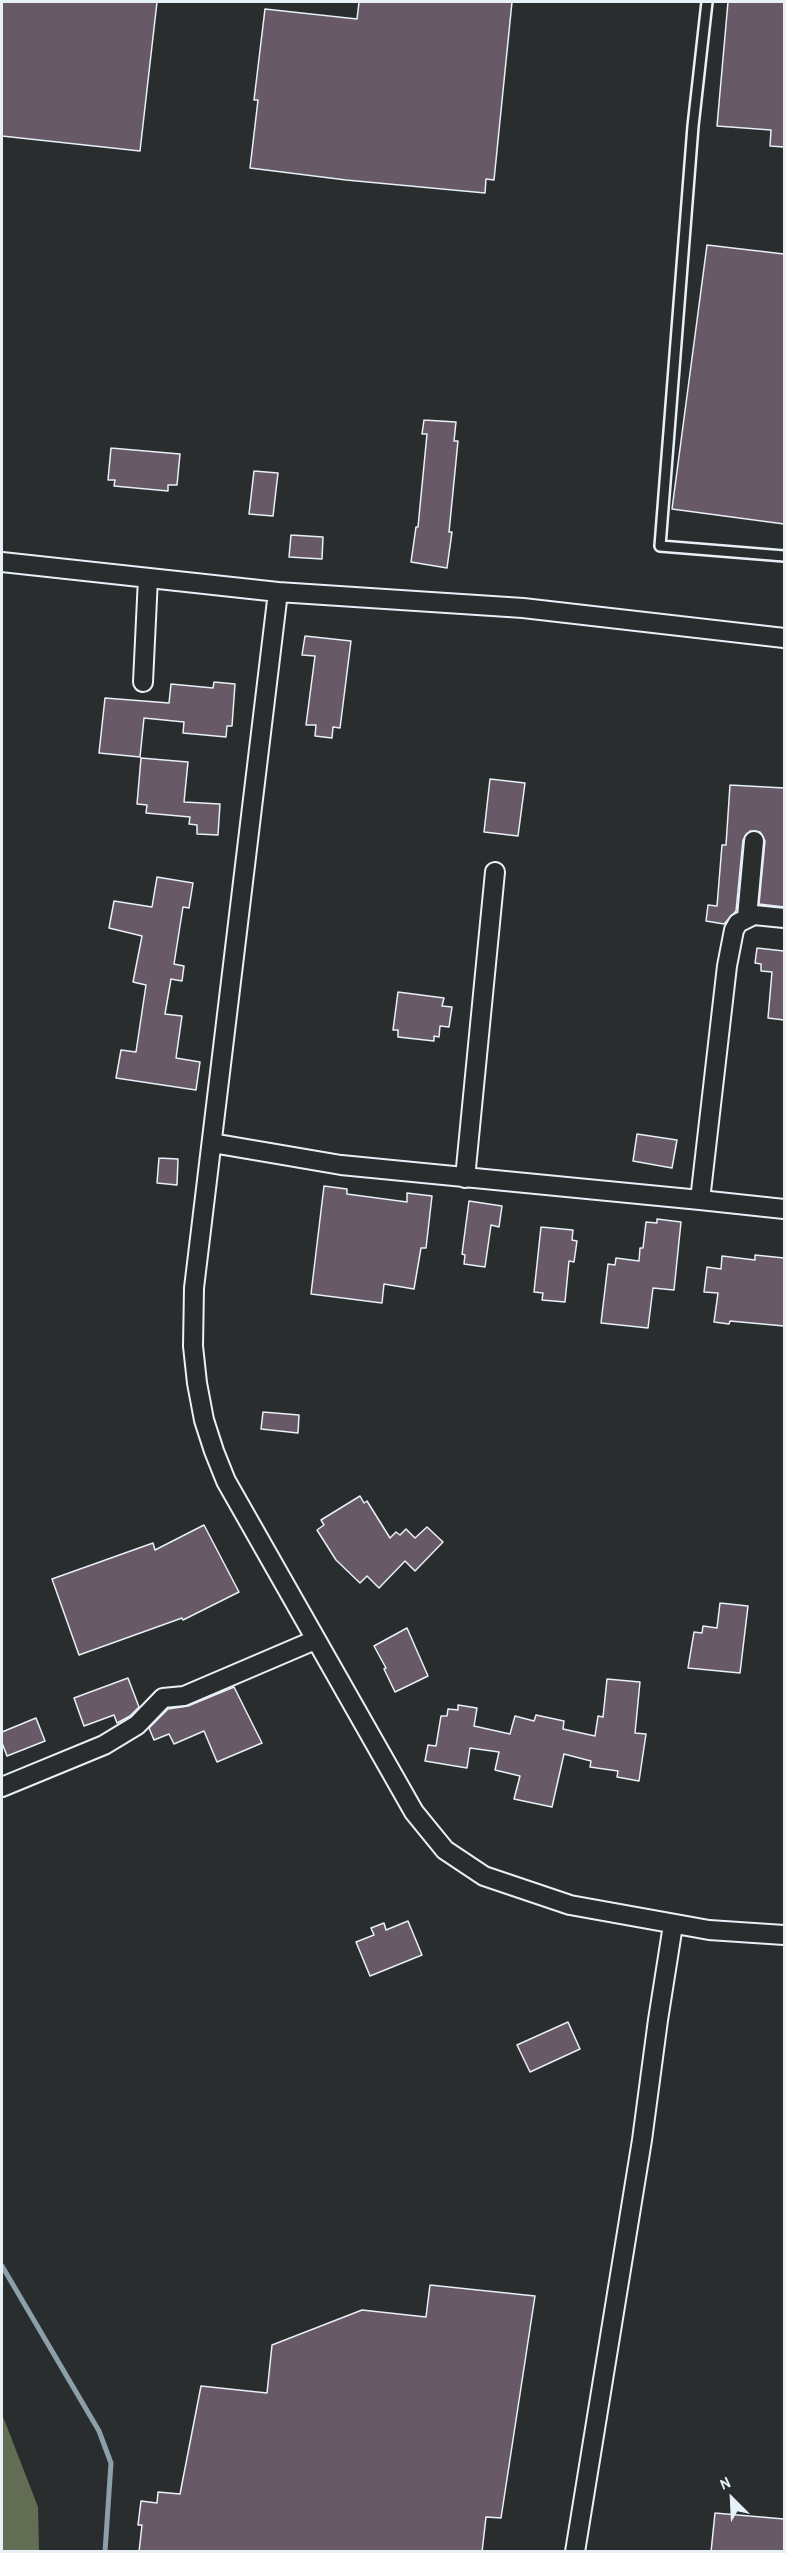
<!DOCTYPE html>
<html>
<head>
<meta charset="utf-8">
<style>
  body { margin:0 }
  #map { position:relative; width:786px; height:2553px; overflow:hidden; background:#2a2d2e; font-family:"Patrick Hand",sans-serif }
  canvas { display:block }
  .frame { position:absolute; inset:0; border:3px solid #e8f1f8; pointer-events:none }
  .north { position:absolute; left:702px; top:2469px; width:60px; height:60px; -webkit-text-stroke:4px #2a2d2e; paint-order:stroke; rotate:336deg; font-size:16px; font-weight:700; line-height:24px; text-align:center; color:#e8f1f8 }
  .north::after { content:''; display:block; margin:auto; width:21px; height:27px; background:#e8f1f8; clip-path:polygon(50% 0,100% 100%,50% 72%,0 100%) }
</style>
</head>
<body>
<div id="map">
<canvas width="786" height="2553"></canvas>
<div class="frame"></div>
<div class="north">N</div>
</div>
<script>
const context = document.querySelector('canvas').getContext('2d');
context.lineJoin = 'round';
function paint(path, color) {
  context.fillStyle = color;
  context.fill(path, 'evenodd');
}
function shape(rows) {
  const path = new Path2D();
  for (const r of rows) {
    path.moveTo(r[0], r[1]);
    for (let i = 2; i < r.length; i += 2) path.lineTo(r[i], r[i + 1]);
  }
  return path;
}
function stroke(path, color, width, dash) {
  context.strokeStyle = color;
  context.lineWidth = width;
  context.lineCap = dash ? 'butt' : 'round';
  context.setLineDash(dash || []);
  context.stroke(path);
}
paint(shape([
  [2,2414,38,2507,39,2551,2,2551]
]), '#636d53');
stroke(shape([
  [2,2266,99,2431,111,2463,105,2552]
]), '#8ba0a8', 5);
const building = shape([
  [2,2,157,2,140,151,2,136,2,2],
  [359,2,512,2,494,180,486,179,485,193,346,180,250,168,258,100,254,100,265,9,357,19,359,2],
  [728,2,784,2,784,147,770,146,771,130,717,126,728,2],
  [707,245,784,254,784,524,672,509,707,245],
  [424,420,456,422,454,441,458,441,449,532,452,532,447,568,411,562,416,527,418,527,427,434,422,434,424,420],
  [111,448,180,454,177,485,168,485,168,491,114,486,115,480,108,480,111,448],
  [254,471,278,473,273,516,249,514,254,471],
  [291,535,323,537,322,559,289,557,291,535],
  [305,636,351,641,340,728,333,727,332,738,315,736,316,725,306,725,315,656,302,655,305,636],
  [214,682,235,684,232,726,227,726,226,737,183,733,184,722,144,718,140,757,99,753,105,698,169,703,171,684,213,688,214,682],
  [141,758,188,762,184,802,220,804,218,835,197,834,197,825,189,824,190,817,146,813,147,805,137,804,141,758],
  [490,779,525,783,518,836,484,832,490,779],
  [730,785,784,788,784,907,759,904,765,841,760,832,750,831,743,840,736,911,724,924,706,921,708,905,717,906,722,845,726,845,730,785],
  [157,877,193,883,189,908,183,907,174,964,184,966,182,981,171,979,165,1014,182,1016,176,1058,200,1062,196,1090,116,1078,121,1050,136,1052,146,985,133,982,142,936,109,928,114,901,152,907,157,877],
  [757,948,784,951,784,1020,768,1018,772,972,761,971,761,964,755,963,757,948],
  [398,992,444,998,442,1006,452,1007,449,1027,440,1026,439,1037,434,1036,434,1041,398,1037,398,1030,393,1030,398,992],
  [637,1134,677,1140,672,1168,633,1161,637,1134],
  [159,1158,178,1159,177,1185,157,1183,159,1158],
  [324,1186,347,1189,347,1194,407,1202,407,1193,432,1196,426,1248,421,1248,414,1289,384,1284,382,1303,311,1294,324,1186],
  [469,1201,502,1206,499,1227,491,1225,485,1267,464,1264,465,1255,462,1254,469,1201],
  [657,1219,681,1222,674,1290,653,1288,648,1328,601,1323,608,1264,615,1265,616,1258,639,1261,640,1248,643,1248,646,1222,657,1223,657,1219],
  [541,1227,573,1230,572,1240,577,1241,574,1262,569,1261,565,1302,542,1300,543,1293,534,1292,541,1227],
  [755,1255,784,1258,784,1326,730,1321,729,1324,714,1322,718,1293,704,1292,707,1267,721,1269,722,1256,755,1260,755,1255],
  [263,1412,299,1415,298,1433,261,1429,263,1412],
  [360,1496,364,1503,367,1501,390,1538,396,1532,400,1535,406,1529,415,1538,427,1527,443,1542,415,1571,405,1561,379,1588,367,1576,360,1583,336,1560,317,1530,324,1525,321,1520,360,1496],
  [204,1525,239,1592,183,1620,182,1618,79,1655,52,1579,153,1543,155,1550,204,1525],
  [720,1603,748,1606,740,1673,688,1668,694,1632,702,1633,703,1626,717,1628,720,1603],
  [407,1628,428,1676,395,1692,384,1669,386,1668,374,1646,407,1628],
  [128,1678,139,1707,130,1716,117,1723,114,1715,84,1726,74,1698,128,1678],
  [607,1679,640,1682,635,1733,646,1734,639,1781,617,1777,618,1771,590,1767,591,1761,564,1754,552,1807,514,1799,520,1776,495,1770,499,1752,470,1748,467,1768,425,1761,428,1745,436,1746,441,1716,447,1716,448,1709,458,1710,458,1705,477,1708,474,1726,510,1734,515,1716,534,1721,536,1715,564,1721,563,1729,595,1736,598,1716,603,1717,607,1679],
  [234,1687,262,1743,217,1762,204,1731,174,1744,169,1734,154,1740,149,1728,168,1709,188,1706,234,1687],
  [36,1718,45,1741,7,1756,2,1743,2,1732,36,1718],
  [408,1921,422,1955,370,1976,356,1942,374,1935,371,1928,384,1923,386,1930,408,1921],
  [568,2022,580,2049,530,2072,517,2045,568,2022],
  [430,2285,535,2296,501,2518,486,2517,482,2552,139,2552,142,2525,138,2525,141,2501,157,2503,158,2492,180,2494,201,2386,267,2393,272,2345,362,2310,426,2317,430,2285],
  [715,2513,784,2519,784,2552,711,2552,715,2513]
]);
paint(building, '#675966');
stroke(building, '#e8f1f8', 1.5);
const service = shape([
  [707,2,693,126,660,546,784,556]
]);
const minor = shape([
  [2,562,278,592,523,608,784,638],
  [278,592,194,1288,193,1346,197,1383,204,1420,214,1451,226,1481,414,1812,445,1850,484,1876,570,1905,709,1930,784,1935],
  [143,682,148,578],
  [747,917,754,841],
  [212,1143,341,1165,700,1200,727,966,734,930,738,923,754,915,784,918],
  [465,1178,495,872],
  [700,1200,784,1209],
  [2,1787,104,1745,137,1725,163,1698,184,1696,315,1640],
  [575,2552,642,2140,658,2020,673,1925]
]);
stroke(service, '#e8f1f8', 14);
stroke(minor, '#e8f1f8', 22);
stroke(service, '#2a2d2e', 9);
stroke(minor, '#2a2d2e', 18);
</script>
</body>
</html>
